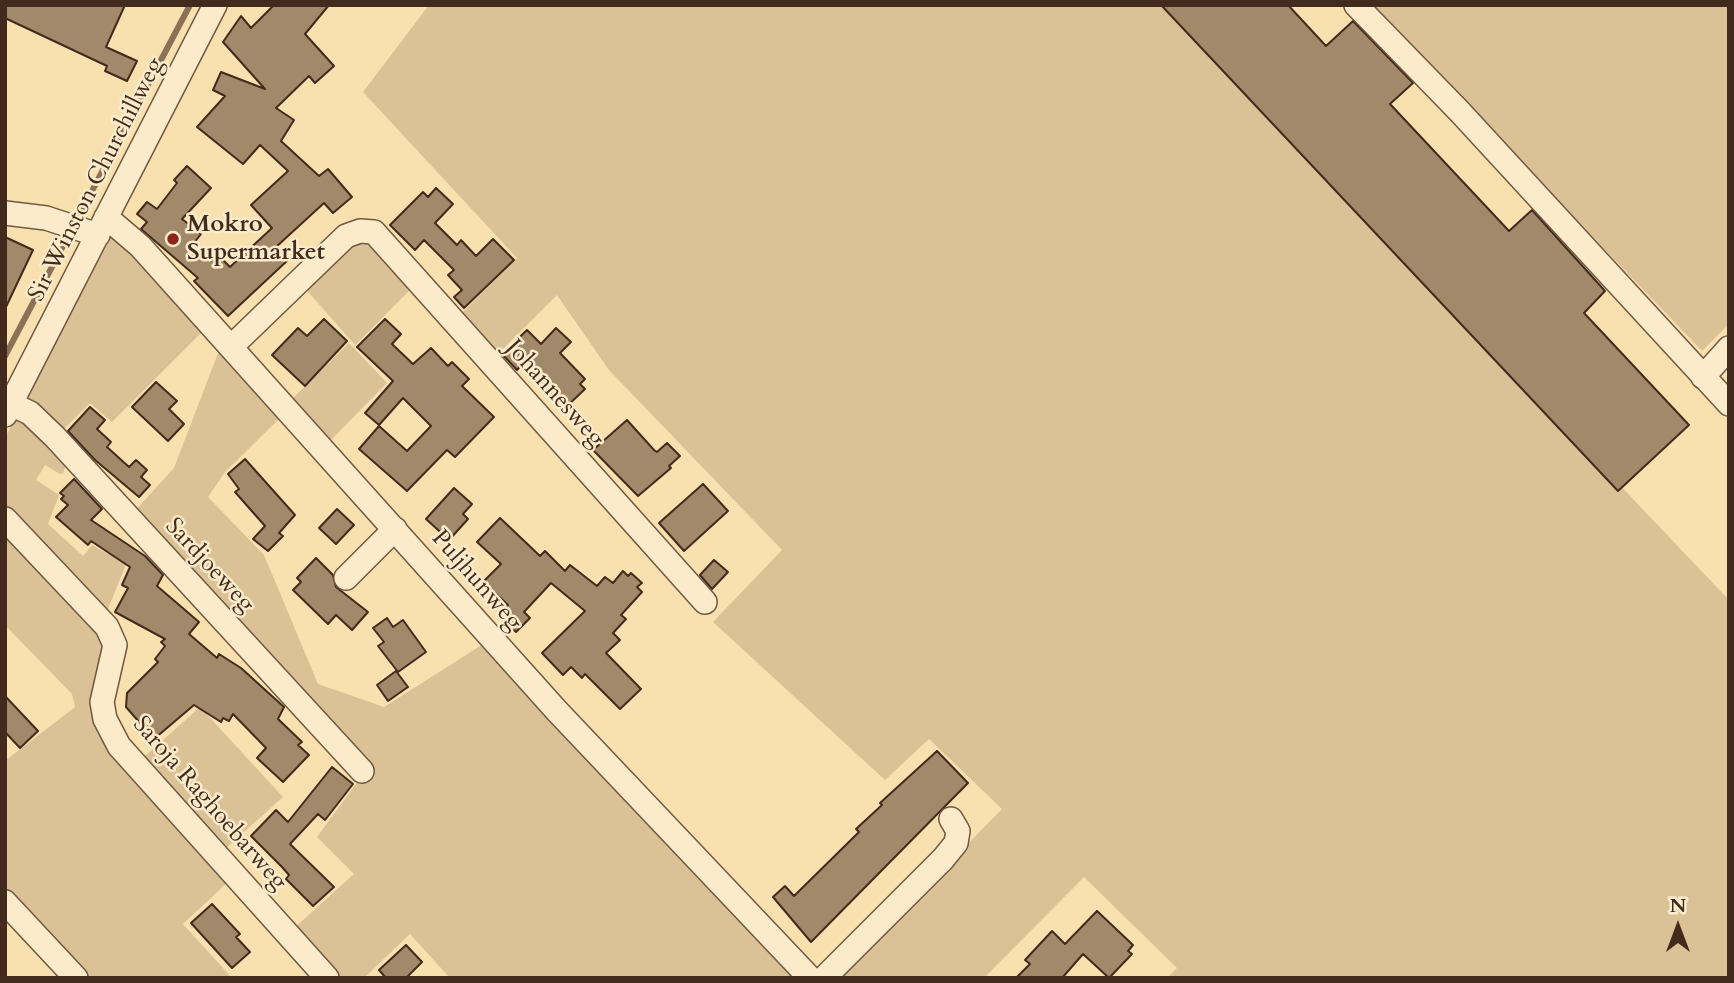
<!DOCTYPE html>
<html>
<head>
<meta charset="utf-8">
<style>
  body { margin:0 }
  #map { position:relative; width:1734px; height:983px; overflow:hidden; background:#f9e0af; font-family:Cardo,serif }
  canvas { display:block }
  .frame { position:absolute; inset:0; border:7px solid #422a1d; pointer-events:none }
  .north { position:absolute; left:1643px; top:892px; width:70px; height:70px; -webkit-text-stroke:5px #fbebcb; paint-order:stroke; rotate:0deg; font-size:19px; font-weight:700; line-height:28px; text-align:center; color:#422a1d }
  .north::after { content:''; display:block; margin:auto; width:24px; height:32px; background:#422a1d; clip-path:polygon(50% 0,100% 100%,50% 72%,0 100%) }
</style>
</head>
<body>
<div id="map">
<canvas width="1734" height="983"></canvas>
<div class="frame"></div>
<div class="north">N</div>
</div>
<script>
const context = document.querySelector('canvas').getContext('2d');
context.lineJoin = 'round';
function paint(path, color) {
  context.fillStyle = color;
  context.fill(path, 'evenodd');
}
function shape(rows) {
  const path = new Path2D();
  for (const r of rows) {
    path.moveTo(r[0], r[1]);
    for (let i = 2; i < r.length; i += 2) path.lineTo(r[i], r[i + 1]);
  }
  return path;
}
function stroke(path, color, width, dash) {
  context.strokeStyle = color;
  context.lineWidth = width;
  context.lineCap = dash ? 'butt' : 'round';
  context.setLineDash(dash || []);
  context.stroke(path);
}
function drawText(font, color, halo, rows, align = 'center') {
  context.font = font + ' Cardo,serif';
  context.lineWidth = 5;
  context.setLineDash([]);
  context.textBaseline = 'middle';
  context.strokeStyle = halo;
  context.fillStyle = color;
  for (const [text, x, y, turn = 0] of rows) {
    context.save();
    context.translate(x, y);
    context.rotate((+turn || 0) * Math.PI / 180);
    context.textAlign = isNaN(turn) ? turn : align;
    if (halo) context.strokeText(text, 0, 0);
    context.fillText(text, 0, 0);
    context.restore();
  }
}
paint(shape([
  [429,5,1163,5,1729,600,1729,978,1167,978,1177,968,1084,877,984,978,837,978,1002,809,929,739,885,780,713,622,782,550,609,370,557,295,498,354,458,317,517,258,363,92],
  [1371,5,1729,5,1729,324,1702,351],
  [110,239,119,239,205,329,112,422,90,403,58,435,26,398],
  [367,239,416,284,355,345,303,286,348,242],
  [349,343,387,383,327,444,289,402],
  [220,348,283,415,225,472,208,497,264,555,318,684,384,707,485,643,799,978,450,978,410,934,364,978,339,978,292,930,354,874,317,837,367,769,132,514,174,468],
  [21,415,68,459,63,473,60,474,45,465,36,480,59,495,48,524,83,556,92,545,126,564,106,614,5,508,5,437,16,418],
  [5,528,106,639,94,694,230,880,183,924,232,978,81,978,5,893,5,761,75,707,72,694,5,625],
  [200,707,283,797,225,849,143,758]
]), '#dac196');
stroke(shape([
  [5,356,190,5]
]), '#8b7257', 6);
const building = shape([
  [5,5,125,5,106,47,137,61,127,81,105,71,107,66,5,18,5,5],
  [274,5,329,5,305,34,334,66,315,83,309,76,276,108,294,120,281,141,319,176,328,169,352,197,333,213,324,203,276,247,288,260,228,316,194,281,198,278,141,229,147,222,137,214,147,202,157,209,177,183,174,180,187,166,211,188,182,219,201,234,194,243,216,261,220,257,230,267,272,228,251,205,288,171,260,145,243,164,197,127,225,96,213,90,221,72,265,89,223,42,241,16,251,28,274,5],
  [1161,5,1288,5,1326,46,1353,21,1413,83,1390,104,1509,231,1532,210,1605,291,1584,313,1689,425,1618,491,1161,5],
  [436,188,453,204,435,223,457,245,461,240,476,256,493,239,514,260,464,308,454,297,462,290,448,275,454,270,424,240,415,250,390,225,423,192,428,197,436,188],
  [5,237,33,250,5,309,5,237],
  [324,319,347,341,305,386,272,355,298,328,307,336,324,319],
  [385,319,401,334,392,344,413,364,431,348,448,366,452,362,469,379,462,386,494,417,455,457,447,450,407,491,359,449,379,426,407,451,431,426,403,398,379,425,365,413,393,381,357,347,385,319],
  [556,328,571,342,560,353,585,379,580,384,585,389,564,409,524,362,517,370,502,354,527,330,541,344,556,328],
  [156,382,177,401,169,409,184,424,168,441,132,407,156,382],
  [90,407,105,420,97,429,111,442,107,447,129,467,136,460,147,470,141,477,150,485,139,497,95,460,68,431,90,407],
  [627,420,654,450,657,452,667,443,680,456,669,466,671,468,638,496,593,450,627,420],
  [245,459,295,515,279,533,283,536,268,551,253,539,265,526,235,492,239,489,228,474,245,459],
  [74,479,102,509,91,520,145,556,163,575,157,586,199,622,189,634,217,658,219,654,241,668,284,707,278,719,302,742,298,745,309,755,283,782,257,758,266,748,233,714,229,721,223,718,221,722,194,705,154,739,126,707,127,693,158,662,155,659,165,646,161,642,165,639,115,612,128,588,122,585,130,567,91,541,88,545,56,517,68,505,61,499,64,496,60,493,74,479],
  [703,484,728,511,684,551,659,523,703,484],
  [454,488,472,504,463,514,468,519,449,540,426,519,454,488],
  [337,509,354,525,336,544,319,528,337,509],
  [500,518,540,556,545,551,565,571,570,565,597,586,605,577,613,583,623,571,628,576,631,573,642,583,637,587,642,592,621,615,626,619,613,633,620,640,606,653,641,689,620,709,585,674,582,678,571,667,563,675,542,653,585,611,551,583,524,612,530,618,516,632,498,616,508,605,483,582,501,564,477,542,500,518],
  [316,558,333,575,336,587,368,612,352,630,336,615,328,624,293,590,301,582,297,578,316,558],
  [714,560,728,572,712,589,700,575,714,560],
  [387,618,393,627,403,620,426,652,398,672,378,646,384,642,373,628,387,618],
  [396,671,408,687,388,701,377,685,396,671],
  [5,696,38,731,20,748,5,732,5,696],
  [937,751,968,783,811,942,773,897,785,886,794,896,859,832,856,829,882,805,880,803,937,751],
  [332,767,353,784,325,820,318,814,290,844,334,887,313,906,286,879,289,875,282,867,251,836,276,810,288,822,332,767],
  [212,904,240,934,236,937,250,952,232,968,191,923,212,904],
  [1097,911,1133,945,1128,951,1132,954,1109,978,1083,954,1062,978,1016,978,1030,964,1025,960,1052,931,1065,944,1097,911],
  [406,945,422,962,406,978,386,978,379,970,406,945]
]);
paint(building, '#a18969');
stroke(building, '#422a1d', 2);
const minor = shape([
  [1356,5,1460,112,1729,404],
  [5,213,46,218,98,235],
  [106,217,140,246,557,711,810,978],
  [231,347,346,236,360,231,374,232,705,602],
  [1703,377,1729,348],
  [11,404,30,413,55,437,362,771],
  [5,415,215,5],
  [5,519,107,627,115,645,102,702,105,719,119,746,327,978],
  [346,578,395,529],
  [5,902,76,978],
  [824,978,943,859,956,843,958,831,951,819]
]);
stroke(minor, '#705842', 26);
stroke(minor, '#fbebcb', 23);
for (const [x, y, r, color] of [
  [173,239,7,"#8f2418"]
]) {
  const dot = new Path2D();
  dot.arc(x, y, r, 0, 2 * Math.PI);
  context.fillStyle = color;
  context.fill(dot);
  stroke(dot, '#fbebcb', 2.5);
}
drawText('24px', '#422a1d', '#fbebcb', [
  ["Sir Winston Churchillweg",97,180,-63],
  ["Johannesweg",554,394,48],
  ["Sardjoeweg",209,566,47],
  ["Puljhunweg",476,581,49],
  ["Saroja Raghoebarweg",209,804,49]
]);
drawText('bold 24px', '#422a1d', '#fbebcb', [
  ["Mokro",187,225],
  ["Supermarket",187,253]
], 'left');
</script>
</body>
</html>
